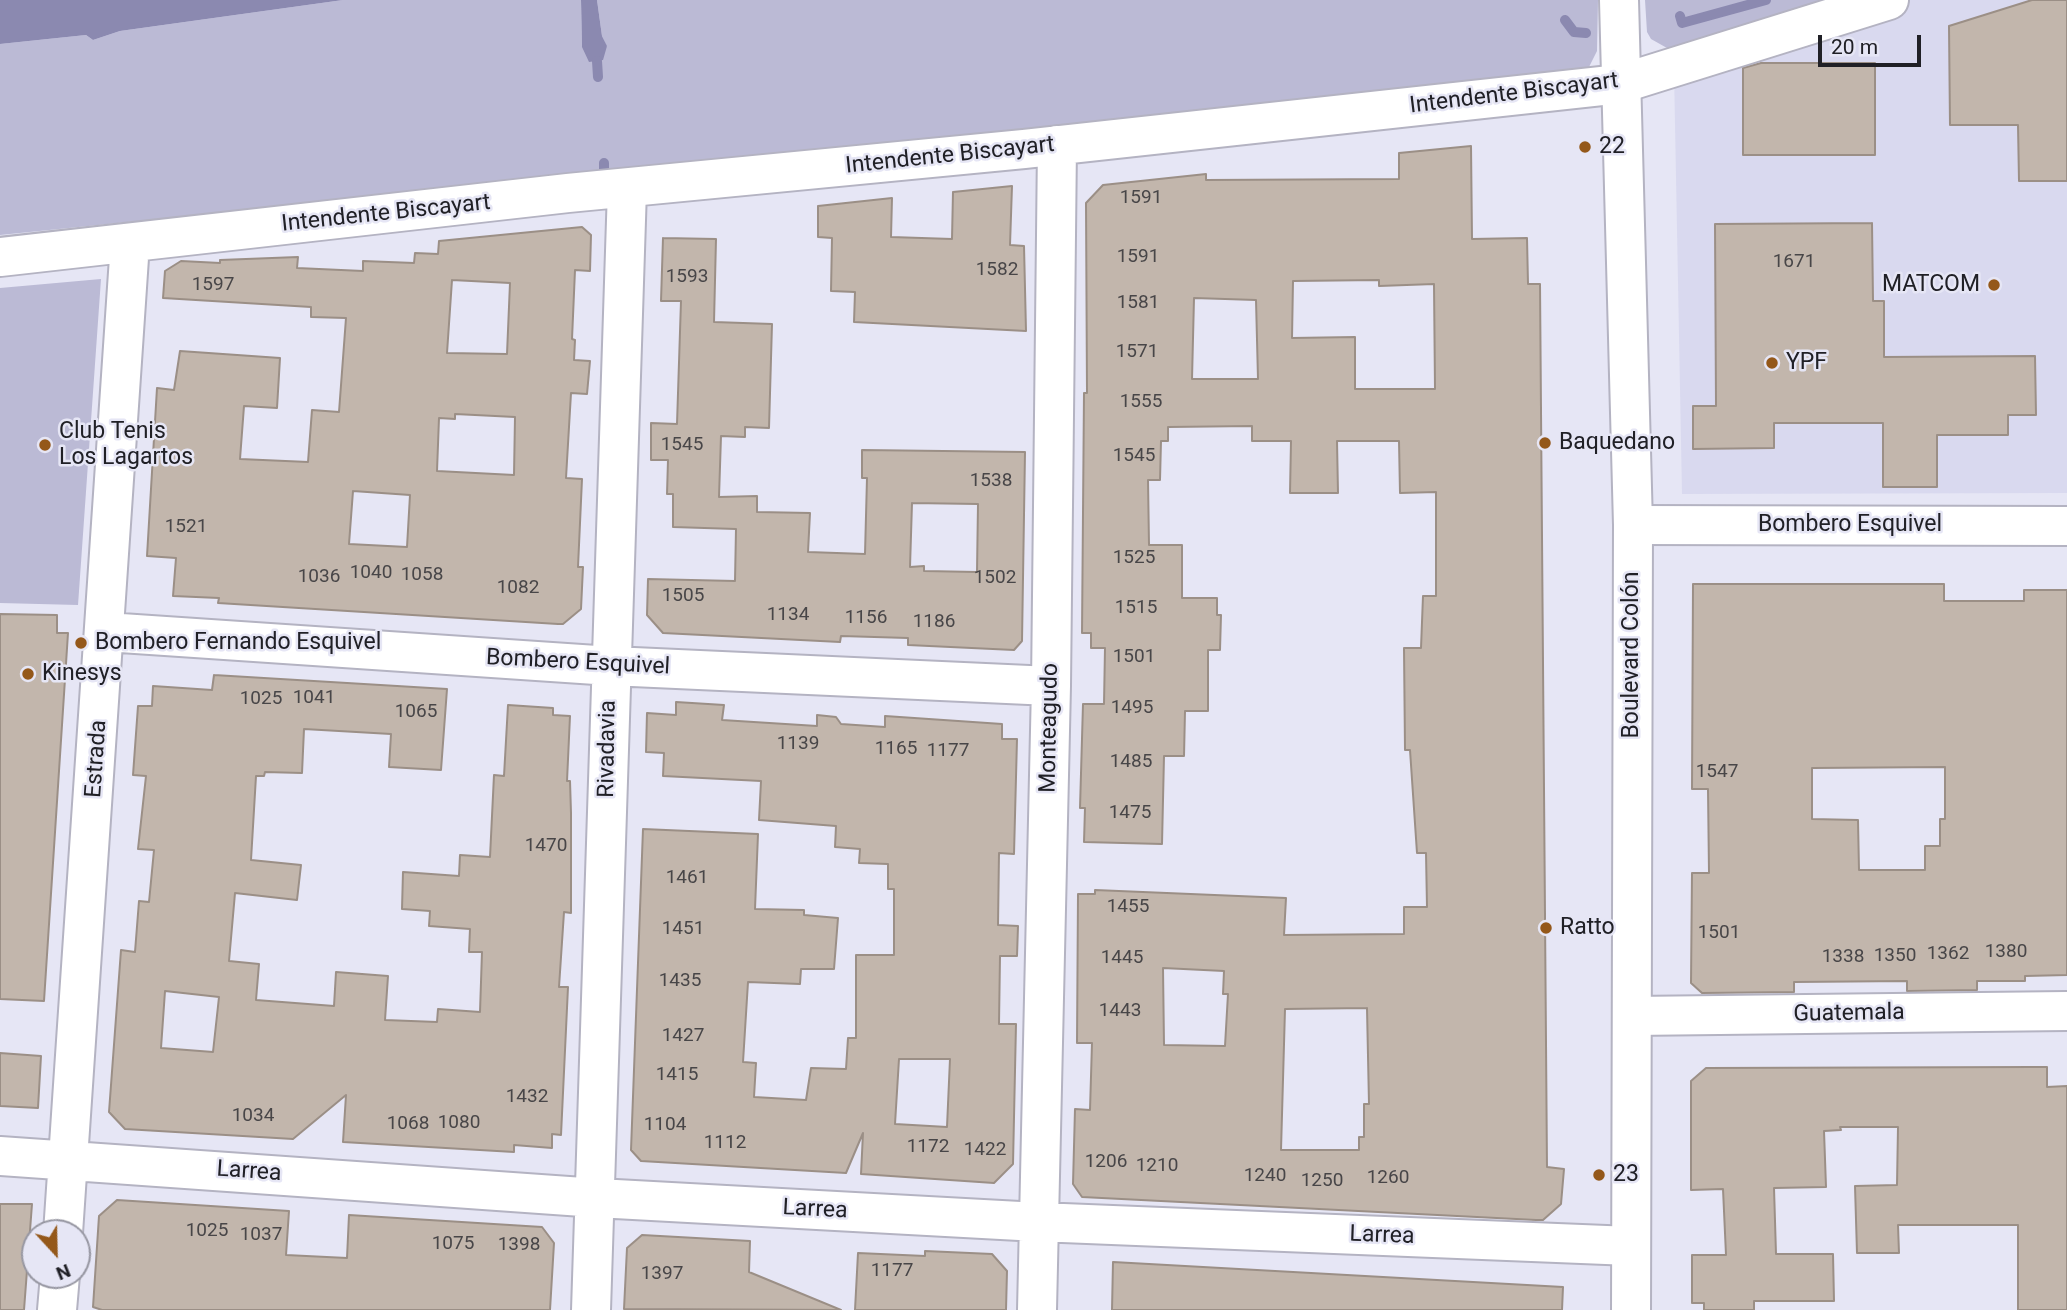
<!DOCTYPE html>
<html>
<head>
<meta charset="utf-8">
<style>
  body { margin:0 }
  #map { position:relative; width:2067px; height:1310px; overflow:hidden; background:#e6e6f5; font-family:Roboto,sans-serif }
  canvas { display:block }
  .north { position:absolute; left:21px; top:1219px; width:70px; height:70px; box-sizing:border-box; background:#e6e6f5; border:2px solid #9797a2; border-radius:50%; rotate:158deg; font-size:19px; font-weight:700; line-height:28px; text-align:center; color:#202026 }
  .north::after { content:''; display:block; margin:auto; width:24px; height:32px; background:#94581a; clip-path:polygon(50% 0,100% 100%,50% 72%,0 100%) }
  .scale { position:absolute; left:1818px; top:35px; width:103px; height:32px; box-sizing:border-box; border:4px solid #202026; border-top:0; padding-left:9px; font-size:21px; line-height:24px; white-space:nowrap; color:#202026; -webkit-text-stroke:5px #e6e6f5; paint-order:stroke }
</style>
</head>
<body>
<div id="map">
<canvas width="2067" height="1310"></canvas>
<div class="north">N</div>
<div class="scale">20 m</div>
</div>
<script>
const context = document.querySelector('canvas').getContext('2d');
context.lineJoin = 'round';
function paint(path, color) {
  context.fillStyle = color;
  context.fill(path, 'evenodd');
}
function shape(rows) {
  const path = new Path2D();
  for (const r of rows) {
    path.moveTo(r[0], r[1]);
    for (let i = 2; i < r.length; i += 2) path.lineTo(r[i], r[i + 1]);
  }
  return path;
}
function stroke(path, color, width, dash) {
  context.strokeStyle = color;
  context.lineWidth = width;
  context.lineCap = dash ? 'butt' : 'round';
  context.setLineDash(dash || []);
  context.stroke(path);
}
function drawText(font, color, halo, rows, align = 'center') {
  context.font = font + ' Roboto,sans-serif';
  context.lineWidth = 5;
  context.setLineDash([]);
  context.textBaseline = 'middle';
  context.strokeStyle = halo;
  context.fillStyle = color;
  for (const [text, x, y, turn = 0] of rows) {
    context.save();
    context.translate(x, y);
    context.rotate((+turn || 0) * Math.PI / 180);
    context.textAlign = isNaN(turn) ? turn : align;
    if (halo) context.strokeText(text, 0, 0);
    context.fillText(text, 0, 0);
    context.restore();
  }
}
paint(shape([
  [1905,0,2067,0,2067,493,1682,494,1674,71]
]), '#d9d9ef');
paint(shape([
  [343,0,581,0,582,47,607,47,602,36,597,0,1598,0,1597,51,1589,67,1580,74,0,235,0,44,86,35,93,40,120,31],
  [1645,0,1832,0,1678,48,1667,48,1651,39,1647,32],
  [101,279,78,605,0,603,0,288]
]), '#bbbad5');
paint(shape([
  [0,0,343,0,120,31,93,40,86,35,0,44],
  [581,0,597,0,602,36,607,46,603,60,589,62,582,47]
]), '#8b89b0');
stroke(shape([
  [1680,16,1682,23,1766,0],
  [1565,20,1574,32,1586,33],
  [597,61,598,77],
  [604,163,604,173]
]), '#8b89b0', 10);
const building = shape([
  [2032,0,2067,0,2067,181,2019,181,2018,125,1950,125,1949,26,2032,0],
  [1761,63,1875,63,1875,155,1743,155,1743,68,1761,63],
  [1471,146,1472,239,1527,238,1528,284,1540,284,1547,1167,1564,1169,1561,1204,1543,1220,1536,1220,1082,1197,1073,1184,1075,1109,1090,1110,1092,1043,1077,1043,1078,894,1095,894,1095,890,1286,898,1284,935,1404,934,1404,907,1427,907,1426,853,1417,853,1410,750,1405,750,1404,648,1421,648,1423,596,1436,596,1436,492,1400,493,1399,441,1337,441,1338,493,1290,493,1291,441,1252,441,1252,426,1168,427,1168,441,1161,441,1160,480,1148,480,1149,545,1182,545,1182,598,1217,598,1217,615,1221,615,1220,650,1208,650,1208,711,1185,711,1184,756,1164,756,1162,844,1084,842,1085,808,1080,808,1083,704,1104,704,1105,648,1091,648,1091,633,1082,633,1084,393,1087,393,1086,203,1103,185,1206,174,1206,180,1399,179,1399,153,1471,146],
  [1379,280,1379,286,1434,284,1435,389,1355,389,1355,337,1292,338,1293,281,1379,280],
  [1194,298,1256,300,1258,379,1192,379,1194,298],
  [1163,968,1224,971,1223,994,1228,994,1225,1046,1164,1045,1163,968],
  [1367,1008,1369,1104,1364,1104,1364,1137,1359,1137,1359,1150,1281,1150,1285,1009,1367,1008],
  [1012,186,1010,245,1024,246,1026,331,854,322,855,292,831,291,832,238,818,237,818,206,892,198,891,237,952,239,953,192,1012,186],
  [1872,223,1873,301,1884,301,1884,357,2035,356,2036,415,2008,415,2008,435,1937,435,1937,487,1883,487,1883,423,1774,423,1774,448,1693,449,1693,406,1716,406,1715,224,1872,223],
  [582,227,591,235,590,271,575,270,572,339,575,340,574,360,590,361,587,394,571,393,566,478,582,479,578,567,583,567,581,609,563,624,558,624,218,603,219,598,173,596,176,558,147,556,157,388,174,390,180,351,280,358,277,408,244,406,240,459,308,462,312,410,339,412,346,318,311,317,311,307,163,298,165,271,181,261,220,263,220,260,298,257,297,268,363,271,363,261,414,263,415,253,438,254,439,241,582,227],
  [452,280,510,283,507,354,447,353,452,280],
  [455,414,515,417,514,475,437,471,439,418,455,419,455,414],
  [353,491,410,495,407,547,349,544,353,491],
  [663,238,716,239,714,322,772,324,769,428,745,427,745,437,721,436,719,497,757,496,757,512,810,513,808,552,865,554,867,478,862,478,862,450,1025,452,1022,641,1014,650,908,645,908,638,841,636,840,642,663,633,647,615,648,579,735,581,736,529,673,527,673,494,667,494,668,460,651,460,651,423,677,424,681,301,661,301,663,238],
  [912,503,978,504,977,572,924,571,924,566,910,567,912,503],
  [1693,584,1944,584,1944,601,2024,601,2024,590,2067,590,2067,975,2025,976,2025,981,1977,981,1977,990,1907,991,1907,981,1794,982,1794,992,1702,993,1691,983,1692,873,1709,873,1708,789,1692,789,1693,584],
  [1945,767,1945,819,1940,819,1940,846,1925,846,1925,870,1859,870,1858,820,1812,819,1812,768,1945,767],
  [0,614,57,615,57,633,68,633,44,1001,0,999,0,614],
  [214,675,447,689,441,770,389,767,391,734,304,729,302,773,265,772,264,776,256,776,251,860,301,865,297,900,235,893,229,961,259,964,256,1000,334,1006,336,972,388,976,385,1020,437,1022,438,1009,480,1012,482,952,469,952,470,929,429,926,430,911,402,909,403,872,459,876,460,855,490,857,494,775,504,776,508,705,553,708,553,715,570,716,567,781,570,781,571,813,571,913,564,912,559,987,568,987,561,1135,552,1134,552,1148,514,1145,514,1152,343,1142,346,1095,293,1139,125,1129,109,1112,121,950,135,952,139,901,149,902,154,850,138,849,146,776,133,775,138,706,152,706,153,686,212,690,214,675],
  [165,991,219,997,213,1052,161,1048,165,991],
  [676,702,724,705,722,720,817,726,817,715,836,717,841,724,885,727,885,716,1002,724,1002,739,1017,739,1014,854,999,853,998,925,1018,926,1017,956,1000,956,999,1024,1016,1024,1013,1164,994,1183,861,1174,863,1133,846,1173,641,1161,631,1150,643,829,758,834,755,909,804,910,804,915,838,918,834,969,801,969,800,984,748,982,743,1062,756,1063,754,1097,806,1100,811,1068,846,1069,848,1038,856,1038,856,955,894,955,894,889,888,889,888,864,859,863,860,849,835,847,836,826,759,820,761,781,663,776,664,753,646,752,647,713,676,715,676,702],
  [899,1059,950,1059,947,1127,895,1124,899,1059],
  [0,1053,41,1056,38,1108,0,1106,0,1053],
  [2033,1067,2047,1067,2047,1087,2067,1086,2067,1310,2018,1310,2018,1225,1898,1225,1899,1253,1857,1253,1855,1186,1897,1185,1898,1127,1840,1127,1841,1130,1824,1131,1826,1187,1774,1188,1776,1254,1833,1254,1834,1301,1754,1301,1754,1310,1704,1310,1704,1303,1692,1303,1692,1255,1726,1255,1723,1189,1691,1190,1691,1081,1706,1068,2033,1067],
  [117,1200,289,1211,286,1255,347,1258,349,1215,542,1227,554,1243,550,1310,102,1310,93,1307,99,1216,117,1200],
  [0,1204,32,1204,24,1310,0,1310,0,1204],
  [642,1235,750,1241,749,1272,841,1310,624,1309,627,1248,642,1235],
  [925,1251,992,1254,1007,1271,1006,1310,855,1310,858,1253,925,1256,925,1251],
  [1113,1262,1563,1287,1562,1310,1112,1310,1113,1262]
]);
paint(building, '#c2b6ac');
stroke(building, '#9b8f86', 2);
const minor = shape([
  [0,257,568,193,1024,149,1620,84,1889,0],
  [1633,525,2067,526],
  [106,632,611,666,1051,686],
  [1632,1016,2067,1011],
  [0,1156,597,1198,1038,1222,1631,1246],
  [63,1233,130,243],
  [57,1310,60,1275],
  [591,1310,627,189],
  [1037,1310,1051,686,1057,145]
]);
const major = shape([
  [1619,0,1633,525,1631,1310]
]);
stroke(minor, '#b4b3c2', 42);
stroke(major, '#b4b3c2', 42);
stroke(minor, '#fff', 38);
stroke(major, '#fff', 38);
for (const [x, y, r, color] of [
  [1585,147,7,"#94581a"],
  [1994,285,7,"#94581a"],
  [1772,363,7,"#94581a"],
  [1545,443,7,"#94581a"],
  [45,445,7,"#94581a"],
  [81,643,7,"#94581a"],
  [28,674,7,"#94581a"],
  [1546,928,7,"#94581a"],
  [1599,1175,7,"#94581a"]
]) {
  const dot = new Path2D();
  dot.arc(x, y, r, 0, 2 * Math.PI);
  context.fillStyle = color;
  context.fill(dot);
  stroke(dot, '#e6e6f5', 2.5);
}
drawText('19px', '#484648', null, [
  ["1591",1141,198],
  ["1591",1138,257],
  ["1671",1794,262],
  ["1582",997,270],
  ["1593",687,277],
  ["1597",213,285],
  ["1581",1138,303],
  ["1571",1137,352],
  ["1555",1141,402],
  ["1545",682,445],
  ["1545",1134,456],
  ["1538",991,481],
  ["1521",186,527],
  ["1525",1134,558],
  ["1040",371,573],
  ["1058",422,575],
  ["1036",319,577],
  ["1502",995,578],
  ["1082",518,588],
  ["1505",683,596],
  ["1515",1136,608],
  ["1134",788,615],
  ["1156",866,618],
  ["1186",934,622],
  ["1501",1134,657],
  ["1041",314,698],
  ["1025",261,699],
  ["1495",1132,708],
  ["1065",416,712],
  ["1139",798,744],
  ["1165",896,749],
  ["1177",948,751],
  ["1485",1131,762],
  ["1547",1717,772],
  ["1475",1130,813],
  ["1470",546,846],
  ["1461",687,878],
  ["1455",1128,907],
  ["1451",683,929],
  ["1501",1719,933],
  ["1380",2006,952],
  ["1362",1948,954],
  ["1350",1895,956],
  ["1338",1843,957],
  ["1445",1122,958],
  ["1435",680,981],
  ["1443",1120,1011],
  ["1427",683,1036],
  ["1415",677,1075],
  ["1432",527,1097],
  ["1034",253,1116],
  ["1080",459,1123],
  ["1068",408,1124],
  ["1104",665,1125],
  ["1112",725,1143],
  ["1172",928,1147],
  ["1422",985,1150],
  ["1206",1106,1162],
  ["1210",1157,1166],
  ["1240",1265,1176],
  ["1260",1388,1178],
  ["1250",1322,1181],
  ["1025",207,1231],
  ["1037",261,1235],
  ["1075",453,1244],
  ["1398",519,1245],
  ["1177",892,1271],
  ["1397",662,1274]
]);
drawText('23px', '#202026', '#e6e6f5', [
  ["Intendente Biscayart",1514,94,-7],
  ["Intendente Biscayart",950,156,-6],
  ["Intendente Biscayart",386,214,-6],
  ["Bombero Esquivel",1850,525],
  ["Boulevard Colón",1632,655,-90],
  ["Bombero Esquivel",578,663,3],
  ["Monteagudo",1050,728,-89],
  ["Rivadavia",608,749,-89],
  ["Estrada",97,759,-86],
  ["Guatemala",1849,1014,-1],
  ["Larrea",249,1172,4],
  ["Larrea",815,1210,3],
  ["Larrea",1382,1236,2]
]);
drawText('23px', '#202026', '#e6e6f5', [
  ["22",1599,147],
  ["MATCOM",1980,285,"right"],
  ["YPF",1786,363],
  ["Club Tenis",59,432],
  ["Los Lagartos",59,458],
  ["Baquedano",1559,443],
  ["Bombero Fernando Esquivel",95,643],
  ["Kinesys",42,674],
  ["Ratto",1560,928],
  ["23",1613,1175]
], 'left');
</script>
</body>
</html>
